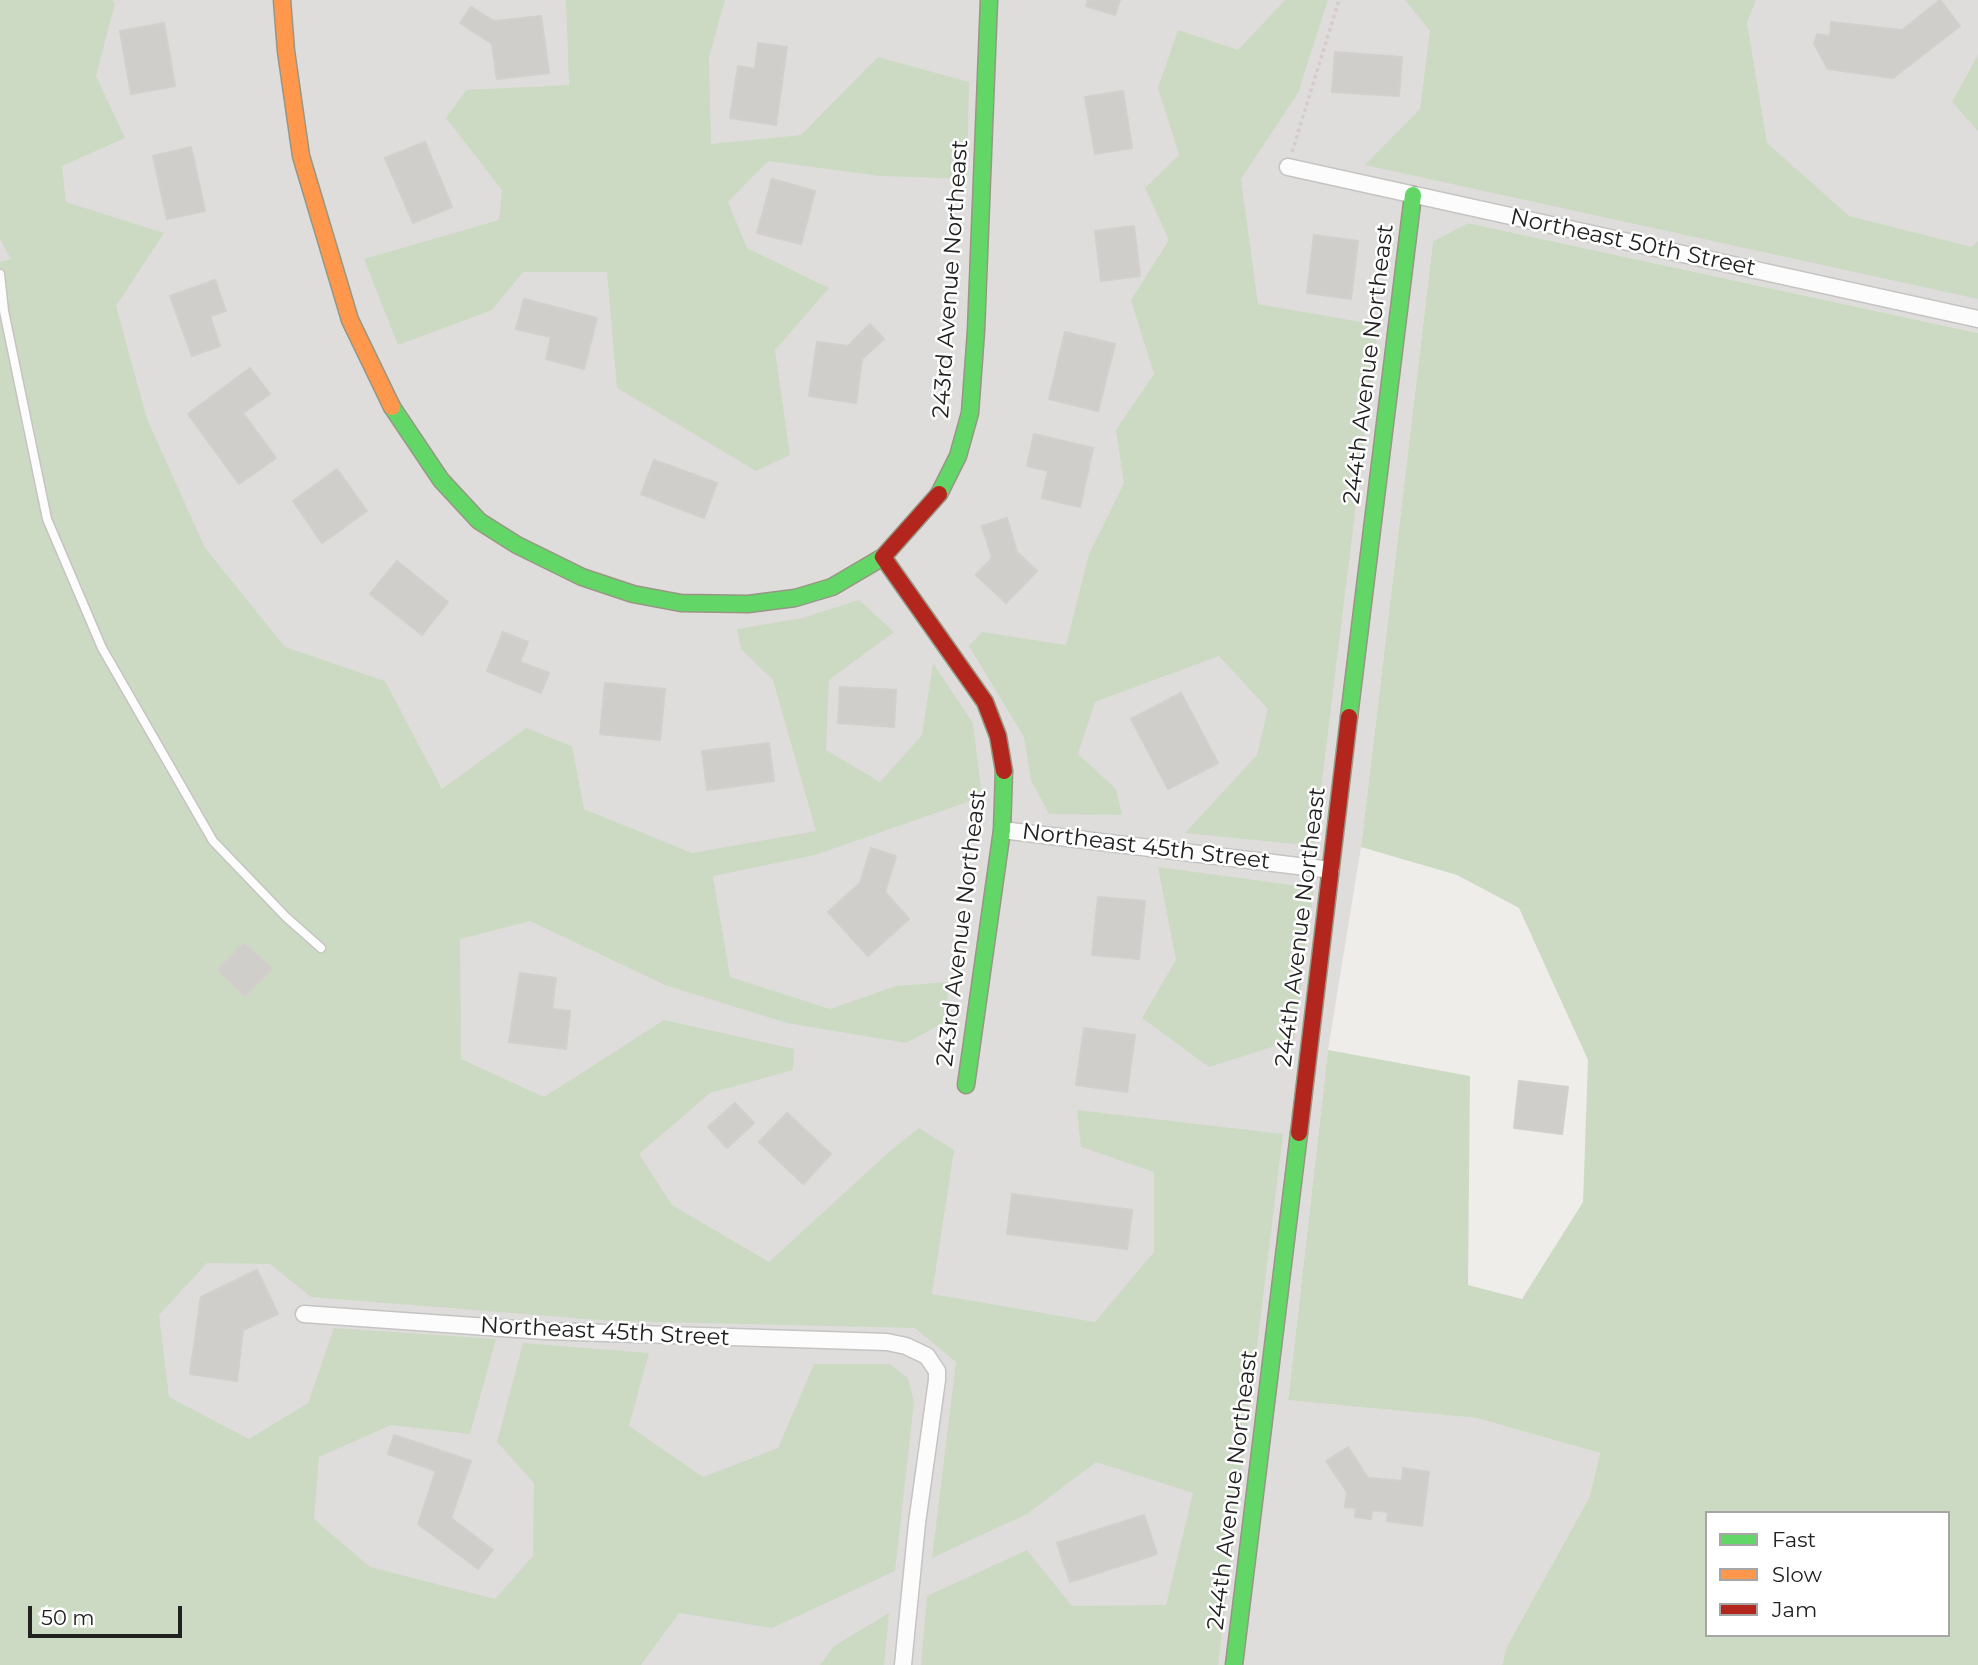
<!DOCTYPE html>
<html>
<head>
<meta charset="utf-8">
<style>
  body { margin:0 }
  #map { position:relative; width:1978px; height:1665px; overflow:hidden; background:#efedea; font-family:Montserrat,sans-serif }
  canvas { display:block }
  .legend { position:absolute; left:1705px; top:1511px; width:245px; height:126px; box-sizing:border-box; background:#fff; border:2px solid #a6a6a6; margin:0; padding:9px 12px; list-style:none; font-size:21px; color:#212121 }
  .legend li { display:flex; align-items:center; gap:14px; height:35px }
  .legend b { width:35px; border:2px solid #a6a6a6 }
  .scale { position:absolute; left:28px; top:1606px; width:154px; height:32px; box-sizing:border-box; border:4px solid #212121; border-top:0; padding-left:9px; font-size:21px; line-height:24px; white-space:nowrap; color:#212121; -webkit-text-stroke:5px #fff; paint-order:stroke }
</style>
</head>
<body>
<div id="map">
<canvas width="1978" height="1665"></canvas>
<ul class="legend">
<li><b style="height:9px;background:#63d668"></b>Fast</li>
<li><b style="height:9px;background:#ff974d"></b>Slow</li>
<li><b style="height:9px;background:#b3261e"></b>Jam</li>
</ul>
<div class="scale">50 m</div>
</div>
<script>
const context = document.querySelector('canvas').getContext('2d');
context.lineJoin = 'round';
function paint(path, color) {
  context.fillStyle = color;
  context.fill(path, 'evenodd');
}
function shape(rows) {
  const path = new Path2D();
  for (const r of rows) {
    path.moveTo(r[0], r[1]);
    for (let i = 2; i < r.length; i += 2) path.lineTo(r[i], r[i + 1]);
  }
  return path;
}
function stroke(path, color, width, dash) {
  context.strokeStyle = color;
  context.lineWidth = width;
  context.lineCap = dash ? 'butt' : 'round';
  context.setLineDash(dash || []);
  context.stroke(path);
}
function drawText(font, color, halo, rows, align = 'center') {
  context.font = font + ' Montserrat,sans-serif';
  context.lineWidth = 5;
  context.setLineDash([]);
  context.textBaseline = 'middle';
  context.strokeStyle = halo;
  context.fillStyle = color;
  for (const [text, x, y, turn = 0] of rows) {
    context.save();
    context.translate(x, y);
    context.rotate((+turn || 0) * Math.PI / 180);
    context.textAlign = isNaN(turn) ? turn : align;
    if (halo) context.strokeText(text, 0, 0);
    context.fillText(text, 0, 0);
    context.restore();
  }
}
paint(shape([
  [0,0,1978,0,1978,333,1468,223,1433,241,1361,847,1328,1050,1288,1399,1476,1418,1600,1453,1589,1498,1507,1646,1502,1665,0,1665]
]), '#dedddb');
paint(shape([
  [0,0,112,0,115,3,96,76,125,138,62,166,66,202,164,233,116,306,147,419,205,548,285,647,385,681,442,789,526,728,572,746,584,809,692,853,816,831,773,680,741,649,737,629,802,618,859,600,894,632,829,680,826,750,880,782,922,735,933,663,973,723,982,797,815,855,713,876,730,977,830,1009,896,986,949,982,945,1022,906,1043,787,1023,665,985,530,921,460,939,461,1059,544,1097,664,1020,794,1049,793,1070,710,1093,639,1154,672,1205,769,1262,889,1152,919,1128,954,1150,932,1294,1095,1322,1154,1252,1154,1172,1081,1147,1077,1110,1283,1134,1218,1665,921,1665,927,1596,1027,1550,1072,1606,1166,1605,1193,1493,1096,1462,1027,1514,932,1558,956,1362,915,1328,612,1321,311,1297,270,1264,207,1263,159,1315,169,1397,249,1439,308,1403,334,1328,496,1339,470,1434,391,1425,319,1457,314,1519,370,1567,495,1599,533,1556,534,1483,497,1442,523,1343,649,1353,629,1426,703,1477,778,1448,814,1364,890,1364,908,1378,914,1402,895,1571,772,1628,679,1613,641,1665,0,1665,0,262,11,259,0,239],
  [566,0,725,0,709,57,711,144,801,135,878,57,969,82,967,179,880,176,768,161,728,202,747,248,829,288,775,350,790,455,756,471,617,388,607,272,523,272,492,310,398,345,364,259,499,220,502,190,446,118,466,90,569,85],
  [1285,0,1328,0,1298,93,1241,179,1258,304,1378,325,1314,846,1185,833,1257,755,1268,709,1219,656,1095,702,1078,754,1116,789,1122,815,1049,814,1031,780,1024,737,969,646,982,632,1066,645,1089,554,1124,483,1116,430,1154,374,1131,300,1169,240,1145,188,1179,155,1158,88,1178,30,1238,50],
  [1405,0,1756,0,1747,23,1767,143,1849,216,1972,247,1978,241,1978,299,1365,165,1420,109,1430,31],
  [1978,55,1978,131,1952,102],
  [1468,223,1978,333,1978,1665,1502,1665,1507,1646,1589,1498,1600,1453,1476,1418,1288,1400,1328,1050,1470,1076,1468,1285,1522,1299,1583,1202,1588,1060,1519,908,1457,875,1361,847,1433,241],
  [1707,1513,1948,1513,1948,1635,1707,1635],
  [1158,867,1314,888,1294,1040,1209,1067,1142,1018,1176,960],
  [889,1613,884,1665,820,1665,834,1646]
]), '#cddac3');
const building = shape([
  [1088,0,1120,0,1115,15,1086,6,1088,0],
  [1940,0,1960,26,1893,78,1828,69,1814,44,1817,34,1830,36,1831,22,1902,30,1940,0],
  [471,7,494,21,541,16,549,73,497,79,492,44,460,23,471,7],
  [164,23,175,86,131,94,120,31,164,23],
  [758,43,787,47,776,125,730,118,738,66,755,69,758,43],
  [1335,52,1402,57,1399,96,1332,92,1335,52],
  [1123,91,1132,148,1095,154,1085,97,1123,91],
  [425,142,452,207,413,223,385,158,425,142],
  [191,147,205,211,167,219,153,156,191,147],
  [772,179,815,191,801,244,757,233,772,179],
  [1134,226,1140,276,1101,281,1095,231,1134,226],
  [1314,235,1358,241,1351,299,1307,293,1314,235],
  [215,280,226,311,210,316,220,346,192,356,170,296,215,280],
  [524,299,597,318,584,369,546,359,551,337,516,329,524,299],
  [870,324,884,339,862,359,856,403,809,396,817,342,848,346,870,324],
  [1065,332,1115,344,1098,411,1049,399,1065,332],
  [250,368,270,394,243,413,276,458,239,484,188,414,250,368],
  [1034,434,1093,448,1080,507,1042,498,1048,471,1027,466,1034,434],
  [654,460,717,483,704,518,641,494,654,460],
  [337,469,367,511,322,543,293,501,337,469],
  [1007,518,1017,552,1037,571,1006,603,976,575,992,558,982,526,1007,518],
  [397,561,448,602,422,635,370,594,397,561],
  [503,632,528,642,520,662,549,673,541,693,487,671,503,632],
  [605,683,665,689,660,740,600,734,605,683],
  [840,687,896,690,894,727,838,723,840,687],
  [1181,693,1218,763,1168,789,1131,719,1181,693],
  [769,743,774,781,707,790,702,751,769,743],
  [871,848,896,856,885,892,909,919,868,956,828,912,860,883,871,848],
  [1098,897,1145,901,1139,959,1092,955,1098,897],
  [244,943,272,969,245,996,218,970,244,943],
  [520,973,556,978,552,1009,570,1011,566,1049,509,1042,520,973],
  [1084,1028,1135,1035,1127,1092,1076,1085,1084,1028],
  [1519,1081,1568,1087,1562,1134,1514,1128,1519,1081],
  [735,1103,754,1123,727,1148,708,1127,735,1103],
  [787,1113,831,1154,803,1184,759,1142,787,1113],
  [1012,1194,1132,1210,1127,1249,1007,1234,1012,1194],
  [257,1270,278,1314,243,1330,237,1381,190,1374,201,1297,257,1270],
  [394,1435,471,1461,451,1518,493,1550,478,1569,418,1524,436,1471,388,1454,394,1435],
  [1348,1447,1368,1478,1402,1481,1403,1468,1429,1472,1422,1526,1387,1521,1388,1512,1372,1510,1371,1519,1355,1517,1356,1508,1345,1507,1347,1492,1326,1461,1348,1447],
  [1144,1515,1157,1554,1070,1582,1057,1543,1144,1515]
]);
paint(building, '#d0cecb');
stroke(building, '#d2cfcc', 2);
const lane = shape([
  [0,274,4,311,47,519,102,648,213,841,286,917,321,948]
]);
const street = shape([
  [1288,167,1978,319],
  [1002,830,1331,870],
  [304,1314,545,1331,887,1342,906,1346,927,1356,937,1371,937,1380,917,1523,903,1665]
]);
const fast = shape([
  [392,407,441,480,479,521,517,545,582,577,633,594,681,603,748,604,795,598,832,587,883,557],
  [939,494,958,456,970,413,976,331,989,0],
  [1349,717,1413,195],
  [966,1085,1002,830,1004,771],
  [1234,1665,1299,1133]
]);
const slow = shape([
  [282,0,286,51,301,156,350,320,392,407]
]);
const jam = shape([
  [939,494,883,557,985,702,998,736,1004,771],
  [1299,1133,1349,717]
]);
stroke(lane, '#c5c4c2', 11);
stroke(street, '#c5c4c2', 19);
stroke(fast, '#979784', 19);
stroke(slow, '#979784', 19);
stroke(jam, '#979784', 19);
stroke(shape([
  [1292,152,1339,0]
]), '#d6cbca', 3.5, [3.5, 3.5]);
stroke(lane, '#fdfcfc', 8);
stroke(street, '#fdfcfc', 16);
stroke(fast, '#63d668', 16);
stroke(slow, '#ff974d', 16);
stroke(jam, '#b3261e', 16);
drawText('23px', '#212121', '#fff', [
  ["Northeast 50th Street",1633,243,12],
  ["243rd Avenue Northeast",951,279,-86],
  ["244th Avenue Northeast",1369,364,-83],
  ["Northeast 45th Street",1146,847,7],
  ["244th Avenue Northeast",1301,927,-83],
  ["243rd Avenue Northeast",962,928,-83],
  ["Northeast 45th Street",605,1332,3],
  ["244th Avenue Northeast",1233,1490,-83]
]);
</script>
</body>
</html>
